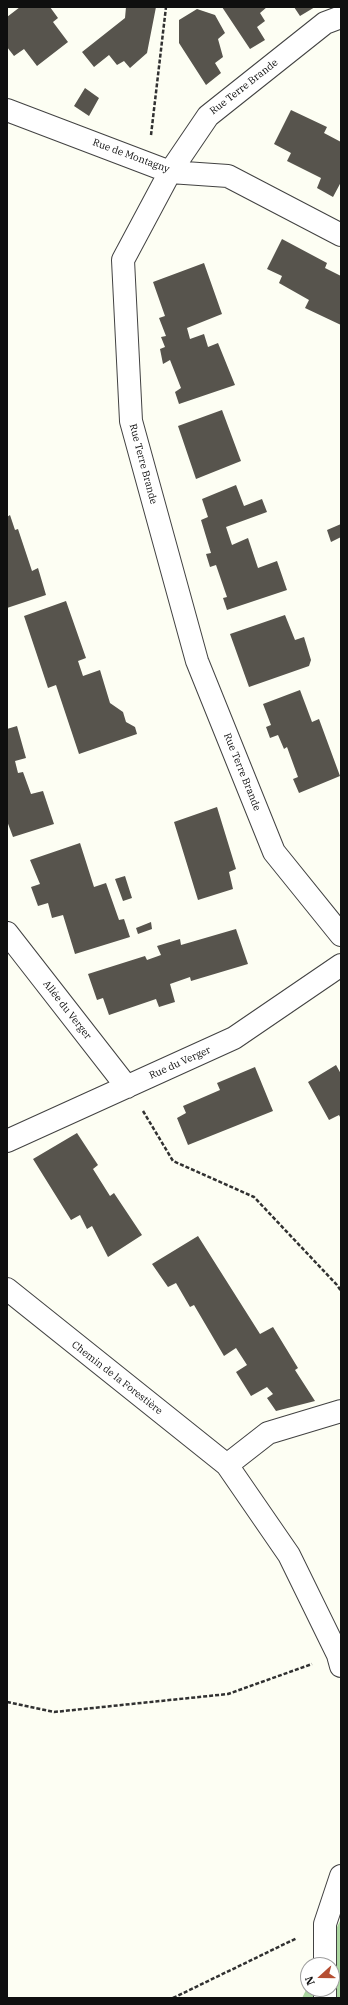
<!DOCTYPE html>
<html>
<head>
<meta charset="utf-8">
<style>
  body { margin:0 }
  #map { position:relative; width:348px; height:2005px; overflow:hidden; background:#fdfef3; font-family:"IBM Plex Serif",serif }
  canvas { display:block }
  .frame { position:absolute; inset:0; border:8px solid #0f0f0f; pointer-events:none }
  .north { position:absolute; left:300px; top:1957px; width:40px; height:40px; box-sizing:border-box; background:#fff; border:1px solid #9f9f9f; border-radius:50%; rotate:249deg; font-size:11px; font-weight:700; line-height:16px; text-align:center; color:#0f0f0f }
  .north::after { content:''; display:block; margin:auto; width:14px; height:18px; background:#b54e32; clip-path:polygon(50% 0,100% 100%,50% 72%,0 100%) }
</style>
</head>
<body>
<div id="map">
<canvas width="348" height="2005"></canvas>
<div class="frame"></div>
<div class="north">N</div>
</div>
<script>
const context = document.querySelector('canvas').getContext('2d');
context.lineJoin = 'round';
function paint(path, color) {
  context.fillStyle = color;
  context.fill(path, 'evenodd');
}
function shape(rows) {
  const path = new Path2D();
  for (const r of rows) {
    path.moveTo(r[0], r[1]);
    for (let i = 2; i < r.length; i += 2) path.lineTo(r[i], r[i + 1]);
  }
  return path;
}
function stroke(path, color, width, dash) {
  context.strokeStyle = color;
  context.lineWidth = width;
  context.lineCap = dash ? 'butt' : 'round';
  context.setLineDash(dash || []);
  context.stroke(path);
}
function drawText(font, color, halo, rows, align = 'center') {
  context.font = font + ' "IBM Plex Serif",serif';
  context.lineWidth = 4;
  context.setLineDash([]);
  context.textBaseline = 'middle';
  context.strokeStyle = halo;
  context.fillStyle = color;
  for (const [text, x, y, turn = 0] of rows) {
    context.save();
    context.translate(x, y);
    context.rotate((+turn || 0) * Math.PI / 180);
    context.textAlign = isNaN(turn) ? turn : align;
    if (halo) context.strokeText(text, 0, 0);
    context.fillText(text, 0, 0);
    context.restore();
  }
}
paint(shape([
  [341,1919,341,1998,302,1998,308,1986,308,1989,332,1989,332,1965,318,1965]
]), '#aad69f');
paint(shape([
  [20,7,50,7,58,18,53,22,68,42,37,66,24,49,14,56,7,47,7,17],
  [126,7,156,7,147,53,130,68,124,61,117,65,109,55,94,67,82,52,125,18],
  [222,7,267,7,260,13,265,21,257,27,265,40,250,49],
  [294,7,315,7,300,16],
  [197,9,215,15,225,33,218,39,223,57,215,63,221,73,206,85,179,43,179,20],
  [85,88,99,98,89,116,74,106],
  [291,110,327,127,324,133,341,142,341,182,333,197,317,188,321,178,287,161,291,153,274,144],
  [282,239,327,263,325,268,341,276,341,325,305,308,309,300,279,283,282,276,267,269],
  [204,263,222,314,187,328,190,339,204,334,208,347,218,343,235,385,179,404,175,392,181,388,170,360,163,364,160,349,165,347,161,337,166,336,159,318,165,316,153,282],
  [222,410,241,461,196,479,178,426],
  [236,485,244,506,262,499,267,512,226,527,232,545,248,538,258,568,277,561,287,590,227,610,223,598,227,597,216,565,210,567,206,554,211,553,201,520,208,517,202,499],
  [10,515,15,530,18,529,32,571,38,568,46,595,7,608,7,517],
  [341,524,341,537,331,542,327,530],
  [66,601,86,658,78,661,83,676,100,670,110,703,123,712,126,722,135,727,137,734,79,754,56,685,48,688,24,616],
  [285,615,295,640,304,637,311,660,309,666,249,687,230,634],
  [300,690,312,722,319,719,340,776,299,793,293,779,298,777,287,747,284,749,278,735,270,738,266,727,271,725,263,704],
  [17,726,26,758,15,761,18,773,23,772,31,794,43,791,54,824,13,837,7,821,7,729],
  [217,807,236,869,229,872,233,889,198,900,174,822],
  [80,843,94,887,106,883,119,920,124,919,130,937,75,954,63,915,52,918,48,903,38,906,31,887,40,884,30,860],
  [125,876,132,898,123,901,115,879],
  [151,922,152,929,138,934,136,928],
  [236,929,248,964,191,981,190,977,170,984,175,1002,159,1007,156,999,109,1015,103,998,97,1000,88,974,145,956,147,960,161,955,157,946,180,939,181,945],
  [336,1065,341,1074,341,1119,339,1115,329,1120,308,1082],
  [255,1067,273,1111,188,1145,177,1118,186,1113,183,1106,220,1090,217,1083],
  [77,1133,98,1165,93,1169,110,1196,114,1193,142,1235,108,1257,92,1226,87,1229,80,1215,71,1220,33,1159],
  [198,1236,260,1334,273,1327,298,1368,295,1370,315,1401,276,1411,267,1398,273,1394,267,1387,251,1396,236,1372,247,1365,236,1348,224,1356,194,1305,190,1307,176,1283,168,1287,152,1264]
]), '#57544d');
const minor = shape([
  [341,17,325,23,208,116,170,172,123,260,131,421,197,661,274,852,341,935],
  [7,110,170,172,228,176,341,235],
  [7,933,127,1087],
  [7,1141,234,1038,341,965],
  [7,1289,227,1465,289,1555,338,1655,341,1666],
  [227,1465,268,1433,341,1411],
  [325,1965,325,1924,341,1876],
  [325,1998,325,1989]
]);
stroke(minor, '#424242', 24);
stroke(shape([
  [151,135,166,7],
  [143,1111,173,1161,254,1197,337,1285,341,1291],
  [7,1702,54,1712,228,1694,312,1664],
  [173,1998,297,1938]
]), '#313131', 2.5, [4, 2]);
stroke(minor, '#fff', 22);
drawText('10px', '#0f0f0f', '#fff', [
  ["Rue Terre Brande",244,87,-38],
  ["Rue de Montagny",131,156,20],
  ["Rue Terre Brande",143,464,75],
  ["Rue Terre Brande",242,772,68],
  ["Allée du Verger",67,1010,52],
  ["Rue du Verger",180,1063,-24],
  ["Chemin de la Forestière",117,1378,38]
]);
</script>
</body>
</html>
